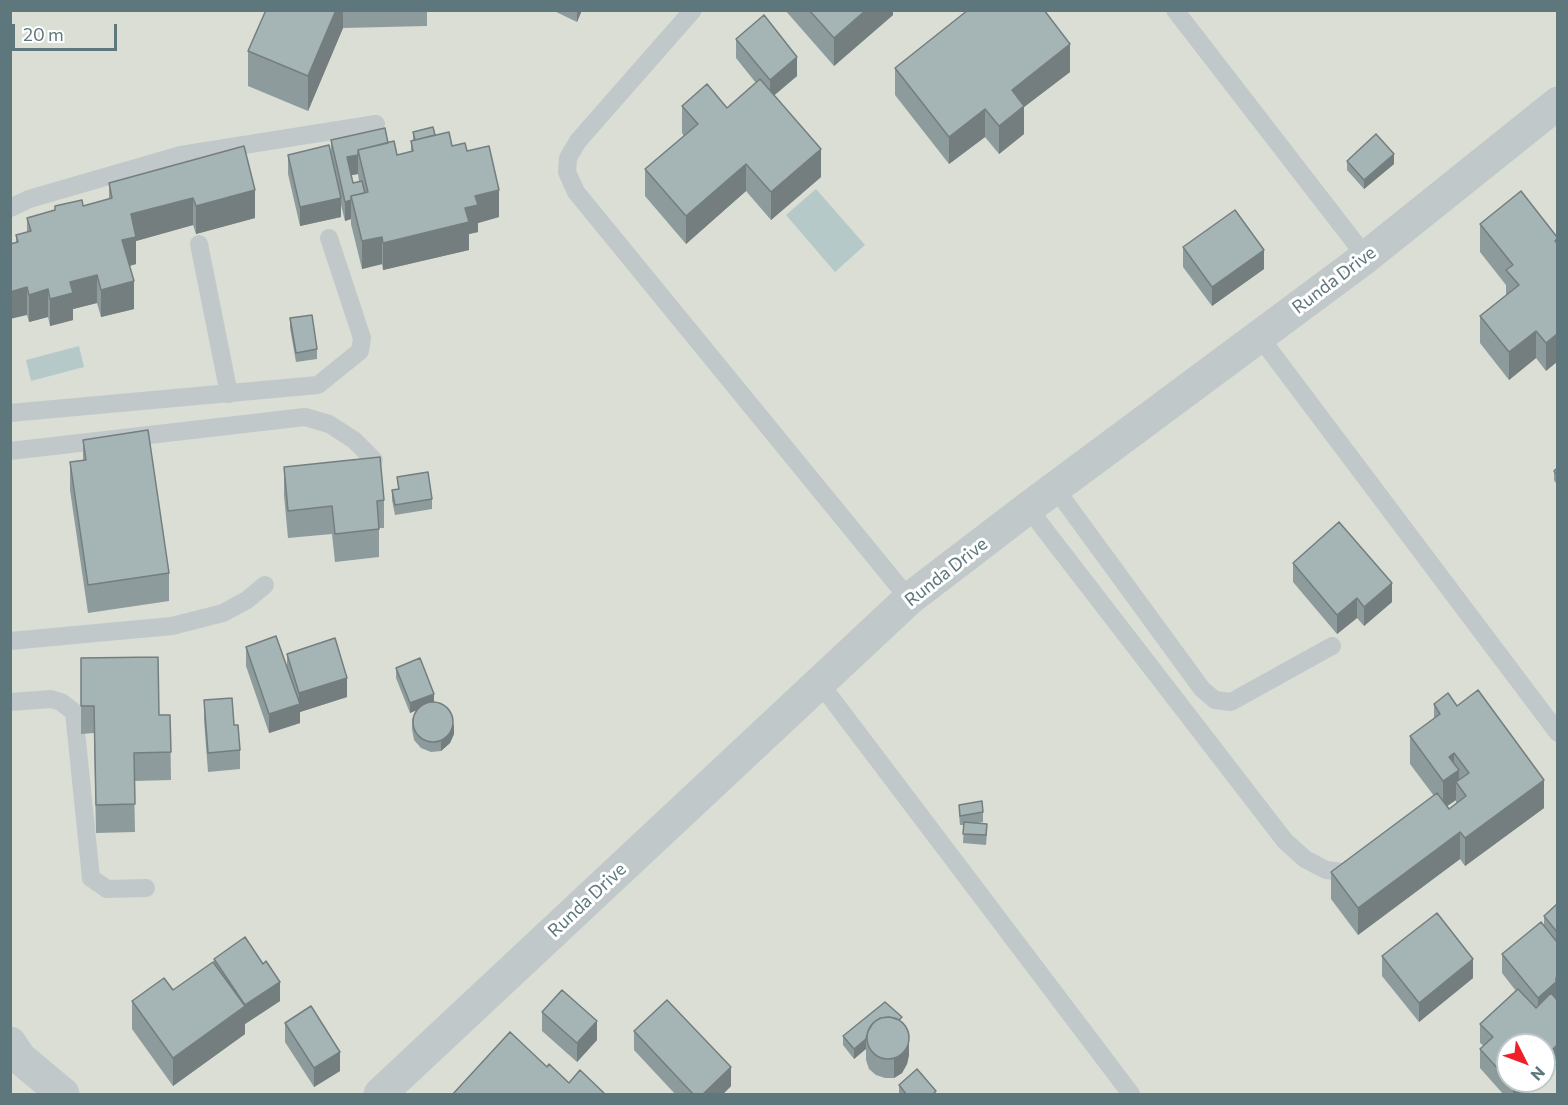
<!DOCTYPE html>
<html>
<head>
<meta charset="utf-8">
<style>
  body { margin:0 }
  #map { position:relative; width:1568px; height:1105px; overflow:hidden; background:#f8f7f5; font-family:Commissioner,sans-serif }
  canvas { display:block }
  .frame { position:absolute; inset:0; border:12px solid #5d777c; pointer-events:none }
  .north { position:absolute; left:1496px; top:1033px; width:60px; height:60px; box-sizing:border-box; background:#fff; border:2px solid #bec9cb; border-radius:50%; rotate:132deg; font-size:16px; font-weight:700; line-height:24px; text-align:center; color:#5d777c }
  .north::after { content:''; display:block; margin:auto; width:21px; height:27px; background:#ee2029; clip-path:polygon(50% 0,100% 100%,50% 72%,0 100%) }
  .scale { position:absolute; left:12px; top:24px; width:105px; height:27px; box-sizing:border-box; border:3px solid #5d777c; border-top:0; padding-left:8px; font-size:18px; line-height:21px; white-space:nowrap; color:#5d777c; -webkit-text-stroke:4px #fff; paint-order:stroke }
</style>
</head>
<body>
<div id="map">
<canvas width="1568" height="1105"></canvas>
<div class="frame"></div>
<div class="north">N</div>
<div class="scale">20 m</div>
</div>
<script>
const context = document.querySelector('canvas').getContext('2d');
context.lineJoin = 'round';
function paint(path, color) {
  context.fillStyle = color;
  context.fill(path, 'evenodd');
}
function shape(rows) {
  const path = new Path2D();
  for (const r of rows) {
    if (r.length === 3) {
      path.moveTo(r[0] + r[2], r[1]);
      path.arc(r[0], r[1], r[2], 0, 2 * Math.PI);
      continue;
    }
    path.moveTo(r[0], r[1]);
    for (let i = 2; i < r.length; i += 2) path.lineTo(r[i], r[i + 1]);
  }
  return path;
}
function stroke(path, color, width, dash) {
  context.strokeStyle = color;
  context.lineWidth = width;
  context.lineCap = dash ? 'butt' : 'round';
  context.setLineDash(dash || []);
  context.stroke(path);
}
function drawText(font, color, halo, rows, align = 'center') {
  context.font = font + ' Commissioner,sans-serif';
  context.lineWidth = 6;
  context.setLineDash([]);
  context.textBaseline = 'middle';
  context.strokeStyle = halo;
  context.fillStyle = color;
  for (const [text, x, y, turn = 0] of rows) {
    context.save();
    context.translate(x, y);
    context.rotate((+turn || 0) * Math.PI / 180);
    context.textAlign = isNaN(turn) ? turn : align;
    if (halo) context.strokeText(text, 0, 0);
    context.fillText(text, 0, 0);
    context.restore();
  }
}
paint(shape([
  [10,11,1557,11,1557,1094,11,1094],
  [1508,1045,1544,1045,1544,1081,1508,1081]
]), '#daded4');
paint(shape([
  [816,189,865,245,835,272,786,215],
  [79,346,84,367,31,381,26,360]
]), '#b6c9c9');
stroke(shape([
  [693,10,578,141,568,158,567,172,576,192,909,599],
  [1175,10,1366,257],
  [10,208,29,199,181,155,376,124],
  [199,244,229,394],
  [1259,336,1558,733],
  [10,413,318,385,360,351,362,338,329,238],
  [10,451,305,417,329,424,354,440,374,460],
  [1055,488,1202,689,1215,700,1231,702,1332,646],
  [1028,508,1285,841,1305,859,1326,870,1350,873,1356,872],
  [10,641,172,626,223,613,247,600,265,585],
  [819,682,1131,1094],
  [10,702,51,699,61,702,74,712,91,878,107,889,146,888]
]), '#c1c8ca', 18);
stroke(shape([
  [10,1043,20,1058,63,1094],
  [380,1094,909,599,1028,508,1366,257,1558,103]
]), '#c1c8ca', 33);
paint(shape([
  [266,10,427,10,427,26,343,28,308,111,248,86,248,51],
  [552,10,582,10,577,22],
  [785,10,893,10,893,15,834,66],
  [736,39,797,76,774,95,821,177,771,220,746,191,686,244,645,196,645,169,684,136,682,133,682,106,727,108,756,83,736,58],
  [895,68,1070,72,1024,107,1024,134,999,154,985,137,949,164,895,95],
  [413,132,435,135,452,146,467,151,499,217,478,223,478,232,469,234,469,250,383,270,382,264,362,269,351,224,351,219,345,221,341,205,341,217,300,226,288,174,288,155,331,154,331,140,388,143,397,155,411,152,411,141,413,140],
  [358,174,359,182,353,183,351,175],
  [244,146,255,218,196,234,193,225,136,241,136,264,129,266,134,309,101,317,97,303,73,309,73,320,50,326,48,317,29,322,27,315,16,243,16,235,27,232,27,218,55,210,55,206,83,206,109,199,109,183],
  [1347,161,1394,164,1364,189,1347,170],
  [1480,224,1557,237,1546,371,1536,358,1509,380,1480,343,1480,316,1506,295,1506,285,1480,252],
  [1183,247,1264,269,1212,306,1183,267],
  [290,318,317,349,317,359,296,362,290,328],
  [83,440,169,573,169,601,88,613,70,490,70,462,83,460],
  [284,467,384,500,384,528,379,528,379,557,335,562,332,534,288,538,284,495],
  [1557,468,1557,485,1554,480,1554,471],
  [397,477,432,499,432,509,395,515,392,500,392,490,398,489],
  [1293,563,1392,602,1364,626,1357,618,1337,634,1293,582],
  [246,647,287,667,287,654,347,697,300,712,300,723,269,733,246,666],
  [81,658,159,715,170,715,171,780,134,781,135,832,96,833,94,733,81,734],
  [396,668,434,701,454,734,450,743,441,751,431,752,421,748,414,740,412,729,412,720,416,710,410,713,396,678],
  [204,700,234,725,240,750,240,769,208,772,204,720],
  [1434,704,1457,706,1544,808,1465,866,1460,859,1358,935,1331,899,1331,872,1434,796,1410,764,1410,736,1434,719],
  [1456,800,1456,803,1449,809,1447,806],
  [959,805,983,812,983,822,977,823,987,833,986,845,963,843,964,825,960,825,959,814],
  [1557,904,1557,1064,1552,1069,1544,1061,1544,1045,1508,1045,1508,1081,1537,1081,1537,1082,1524,1095,1504,1095,1480,1068,1480,1049,1484,1046,1480,1043,1480,1024,1516,991,1502,973,1502,954,1544,925,1544,916],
  [1382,956,1473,978,1419,1022,1382,976],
  [214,959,280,1001,245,1024,245,1034,173,1086,132,1029,132,1001,173,990,214,963],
  [542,1012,597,1040,577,1062,542,1031],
  [285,1023,340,1071,314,1087,285,1042],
  [902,1023,909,1055,907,1064,902,1073,894,1078,885,1078,876,1075,869,1069,866,1060,866,1048,854,1059,843,1045,843,1036],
  [634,1031,731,1086,722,1095,676,1095,634,1050],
  [899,1085,936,1095,899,1095]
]), '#8e9b9c');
paint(shape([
  [336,10,343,10,343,28,308,111,308,76],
  [577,10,582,10,577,22],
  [866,10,893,10,893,15,834,66,834,38],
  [1070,44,1070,72,1024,107,1024,134,999,154,999,126,1012,90],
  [797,57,797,76,770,99,770,80],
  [985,109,985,137,949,164,949,137],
  [821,149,821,177,771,220,771,192],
  [1394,154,1394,164,1364,189,1364,180],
  [358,155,358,174,347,176,347,157],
  [746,164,746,191,686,244,686,216],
  [255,190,255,218,196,234,196,206],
  [499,190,499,217,478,223,478,232,469,234,469,250,383,270,383,243,465,208,475,196],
  [193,198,193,225,136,241,136,264,122,268,122,240,131,214],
  [341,198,341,217,300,226,300,207],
  [351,200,351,219,345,221,345,202],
  [382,237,382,264,362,269,362,241],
  [1264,250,1264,269,1212,306,1212,287],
  [97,275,97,303,73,309,73,320,50,326,50,299,70,282],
  [134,281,134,309,101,317,101,290],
  [27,287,27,315,10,319,10,292],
  [48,289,48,317,29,322,29,295],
  [1536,331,1536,358,1509,380,1509,352],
  [1557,334,1557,362,1546,371,1546,343],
  [1392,583,1392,602,1364,626,1364,607],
  [1357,598,1357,618,1337,634,1337,615],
  [347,678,347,697,300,712,300,723,269,733,269,714,299,704,299,693],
  [434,694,434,703,410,713,410,703],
  [454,724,454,734,450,743,441,751,441,741],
  [1454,753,1454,773,1459,770,1459,785,1456,782,1456,800,1443,809,1443,781,1449,757],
  [1544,780,1544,808,1465,866,1465,838],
  [1460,832,1460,859,1358,935,1358,908],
  [1473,959,1473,978,1419,1022,1419,1003],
  [280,982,280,1001,245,1024,245,1034,173,1086,173,1058,245,1005],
  [1556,982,1556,1002,1538,1017,1538,998],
  [597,1021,597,1040,577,1062,577,1043],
  [909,1036,909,1055,907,1064,902,1073,894,1078,894,1058],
  [866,1039,866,1049,854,1059,854,1049],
  [1557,1045,1557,1064,1552,1069,1552,1050],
  [340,1052,340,1071,314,1087,314,1068],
  [731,1067,731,1086,722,1095,702,1095],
  [1518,1081,1537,1081,1537,1082,1524,1095,1513,1095,1513,1085]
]), '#747e7f');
const building = shape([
  [266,10,336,10,308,76,248,51,266,10],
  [809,10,866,10,834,38,809,10],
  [968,10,1044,10,1070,44,1012,90,1024,106,999,126,985,109,949,137,895,68,968,10],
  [764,15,797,57,770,80,736,39,764,15],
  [760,79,821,149,771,192,746,164,686,216,645,169,698,124,682,106,707,84,727,108,760,79],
  [433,127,435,135,415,140,413,132,433,127],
  [385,128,388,143,358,150,358,155,347,157,353,183,362,181,365,193,351,196,351,200,345,202,331,140,385,128],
  [449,132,452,146,465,143,467,151,489,146,499,190,475,196,478,205,465,208,469,222,383,243,382,237,362,241,351,196,368,192,358,150,394,141,397,155,413,151,411,141,449,132],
  [1376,134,1394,154,1364,180,1347,161,1376,134],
  [329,145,341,198,300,207,288,155,329,145],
  [244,146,255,190,196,206,193,198,131,214,136,237,122,240,134,281,101,290,97,275,70,282,73,293,50,299,48,289,29,295,27,287,10,292,10,244,18,242,16,235,31,231,27,218,55,210,55,206,82,200,83,206,112,198,109,183,244,146],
  [1521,191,1557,237,1557,239,1555,241,1557,243,1557,334,1546,343,1536,331,1509,352,1480,316,1519,285,1506,270,1513,265,1480,224,1521,191],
  [1235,210,1264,250,1212,287,1183,247,1235,210],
  [312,315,317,349,296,353,290,318,312,315],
  [148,430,169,573,88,585,70,462,86,460,83,440,148,430],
  [380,457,384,500,377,501,379,529,335,534,332,506,288,511,284,467,380,457],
  [1557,468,1557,475,1554,471,1557,468],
  [428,472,432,499,395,505,392,490,399,489,397,477,428,472],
  [1339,522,1392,583,1364,607,1357,598,1337,615,1293,563,1339,522],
  [276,636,300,704,269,714,246,647,276,636],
  [335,638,347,678,299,693,287,654,335,638],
  [158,657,159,715,170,715,171,752,134,753,135,804,96,805,94,706,81,706,81,658,158,657],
  [420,658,434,694,410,703,396,668,420,658],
  [1478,690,1544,780,1465,838,1460,832,1358,908,1331,872,1437,793,1449,809,1466,796,1456,782,1469,773,1454,753,1449,757,1459,770,1443,781,1410,736,1440,714,1434,704,1448,693,1457,706,1478,690],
  [232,698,234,725,238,725,240,750,208,753,204,700,232,698],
  [433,722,20],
  [982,801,983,812,960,816,959,805,982,801],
  [964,822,987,824,986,835,963,834,964,822],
  [1557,904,1557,932,1544,916,1557,904],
  [1437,913,1473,959,1419,1003,1382,956,1437,913],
  [1541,922,1557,942,1557,976,1556,978,1556,982,1538,998,1502,954,1541,922],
  [245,937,263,964,266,961,280,982,245,1005,214,959,245,937],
  [213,962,245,1006,173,1058,132,1001,164,978,173,990,213,962],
  [1518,989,1536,1008,1551,993,1557,1000,1557,1045,1552,1050,1543,1041,1538,1045,1508,1045,1508,1080,1480,1049,1493,1037,1480,1024,1518,989],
  [562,990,597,1021,577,1043,542,1012,562,990],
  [667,1000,731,1067,702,1095,694,1095,634,1031,667,1000],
  [885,1002,902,1017,899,1020,890,1017,880,1018,873,1023,868,1031,866,1039,854,1049,843,1036,885,1002],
  [311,1006,340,1052,314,1068,285,1023,311,1006],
  [888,1038,21],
  [510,1032,547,1067,549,1064,569,1083,580,1070,606,1095,452,1095,510,1032],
  [917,1069,936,1091,932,1095,907,1095,899,1085,917,1069],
  [1509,1081,1518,1081,1513,1085,1509,1081]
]);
paint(building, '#a5b4b5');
stroke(building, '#747e7f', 1.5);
drawText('18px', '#5d777c', '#fff', [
  ["Runda Drive",1334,280,-37],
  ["Runda Drive",946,572,-38],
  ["Runda Drive",587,900,-43]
]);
</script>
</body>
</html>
